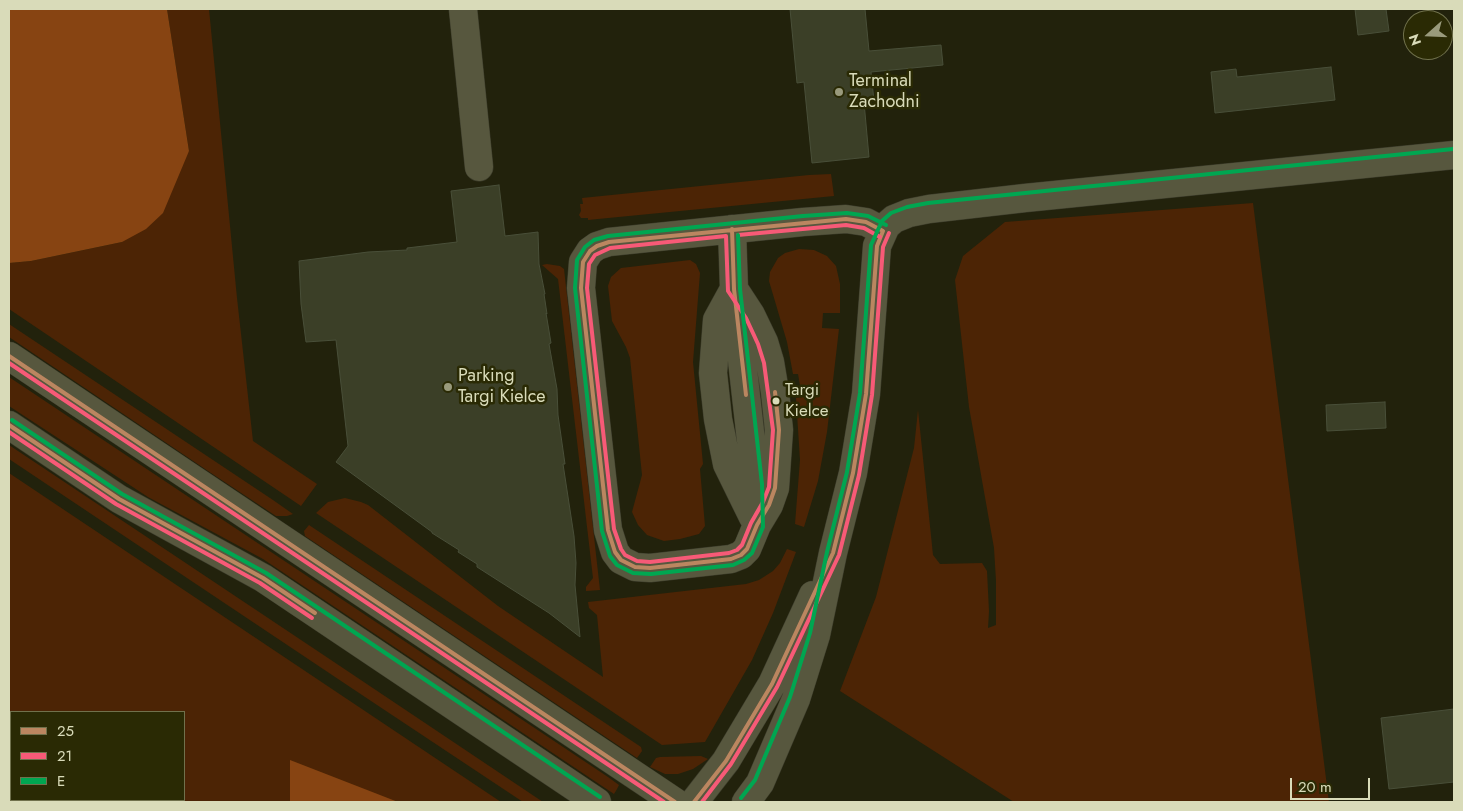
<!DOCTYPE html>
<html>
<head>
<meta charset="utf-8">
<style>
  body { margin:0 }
  #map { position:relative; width:1463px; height:811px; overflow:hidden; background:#22220c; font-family:Jost,sans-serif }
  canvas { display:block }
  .frame { position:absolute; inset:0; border:10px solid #d9dbb9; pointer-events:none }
  .legend { position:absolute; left:10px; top:711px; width:175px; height:90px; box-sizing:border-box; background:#2a2a04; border:1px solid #70714c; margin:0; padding:6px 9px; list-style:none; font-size:15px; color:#d9dbb9 }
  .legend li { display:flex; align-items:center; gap:10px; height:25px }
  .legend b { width:25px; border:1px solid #70714c }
  .north { position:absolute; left:1403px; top:10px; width:50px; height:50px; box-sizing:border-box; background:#2a2a04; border:1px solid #70714c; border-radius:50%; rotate:250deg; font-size:14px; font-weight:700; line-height:20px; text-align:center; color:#d9dbb9 }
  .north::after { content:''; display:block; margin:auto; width:18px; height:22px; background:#999a7c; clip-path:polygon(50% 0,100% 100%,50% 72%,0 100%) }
  .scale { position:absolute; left:1290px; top:778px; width:80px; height:22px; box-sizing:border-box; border:2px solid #d9dbb9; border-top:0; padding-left:6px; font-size:15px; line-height:18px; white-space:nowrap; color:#d9dbb9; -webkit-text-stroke:4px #2a2a04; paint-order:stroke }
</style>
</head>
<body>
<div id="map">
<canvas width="1463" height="811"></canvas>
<div class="frame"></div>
<ul class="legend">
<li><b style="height:6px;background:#bb8660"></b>25</li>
<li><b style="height:6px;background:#f75a77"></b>21</li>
<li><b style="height:6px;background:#00a651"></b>E</li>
</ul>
<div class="north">N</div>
<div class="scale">20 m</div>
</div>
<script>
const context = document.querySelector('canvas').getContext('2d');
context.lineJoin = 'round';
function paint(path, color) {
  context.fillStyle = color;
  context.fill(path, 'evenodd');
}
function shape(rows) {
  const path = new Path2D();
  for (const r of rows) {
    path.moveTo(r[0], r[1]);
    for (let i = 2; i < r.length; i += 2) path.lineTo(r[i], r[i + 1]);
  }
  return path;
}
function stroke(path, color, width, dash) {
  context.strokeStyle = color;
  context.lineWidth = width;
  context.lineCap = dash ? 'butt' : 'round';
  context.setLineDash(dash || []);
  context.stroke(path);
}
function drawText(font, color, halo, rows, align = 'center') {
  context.font = font + ' Jost,sans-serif';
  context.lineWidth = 5;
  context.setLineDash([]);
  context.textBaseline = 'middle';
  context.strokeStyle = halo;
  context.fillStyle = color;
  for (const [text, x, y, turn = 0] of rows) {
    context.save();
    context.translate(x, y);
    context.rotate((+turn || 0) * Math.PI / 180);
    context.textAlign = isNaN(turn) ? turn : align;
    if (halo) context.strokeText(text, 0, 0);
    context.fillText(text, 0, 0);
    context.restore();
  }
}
paint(shape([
  [167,9,209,9,237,298,253,441,317,484,301,506,9,309,9,263,31,261,122,242,189,151],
  [831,174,834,196,598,219,588,220,588,218,581,218,579,215,581,211,580,204,583,204,582,198,809,175],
  [1253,203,1329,802,1014,802,840,691,876,597,914,448,918,410,933,555,940,564,982,563,987,571,989,611,988,628,996,625,996,581,994,548,969,407,955,280,963,256,1005,222],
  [799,249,814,250,827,256,836,266,840,284,840,313,823,313,822,328,839,329,827,432,818,481,804,527,795,524,800,460,796,398,802,397,798,374,793,374,787,342,769,281,770,272,778,258,785,253],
  [690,260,696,264,700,273,693,362,703,464,700,469,705,526,699,534,680,539,664,541,647,535,638,525,632,512,642,475,630,358,626,347,612,321,608,286,611,277,621,268],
  [547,264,560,266,564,269,600,590,586,591,586,587,593,578,558,279,542,265],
  [9,324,273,500,293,514,287,516,276,516,211,473,9,337],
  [9,377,608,777,619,785,617,789,614,794,263,559,148,497,9,406],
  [9,445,334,662,543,802,523,802,365,697,9,459],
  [9,473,501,802,9,802],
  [11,712,184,712,184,800,11,800],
  [345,498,361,502,368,505,498,606,603,677,597,615,589,608,588,602,746,584,759,580,773,571,780,563,787,549,796,552,773,613,752,660,705,742,662,745,316,513,328,502],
  [309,525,641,747,642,751,637,758,305,536,304,531],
  [701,756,708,759,693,769,678,774,665,774,650,767,656,758,660,757]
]), '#4c2405');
paint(shape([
  [9,9,167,9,189,151,163,213,146,229,122,242,31,261,9,263],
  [290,760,398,802,290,802]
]), '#874412');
const building = shape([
  [790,9,865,9,869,51,941,45,943,65,871,72,874,101,864,102,869,157,812,163,804,82,797,83,790,9],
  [1355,9,1386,9,1389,31,1358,35,1355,9],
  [1331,67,1335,100,1215,113,1211,72,1236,69,1237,77,1331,67],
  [499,185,505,236,538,232,539,264,545,294,544,294,547,314,546,313,551,343,549,344,557,389,558,415,565,464,563,464,574,536,576,563,575,585,580,637,549,613,477,567,477,564,458,552,459,550,432,533,432,532,336,462,348,446,336,340,306,342,301,304,299,261,368,252,407,250,407,248,457,242,451,191,499,185],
  [1385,402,1386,428,1327,431,1326,405,1385,402],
  [1454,709,1454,782,1389,789,1381,718,1454,709]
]);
paint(building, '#3b3f27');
stroke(building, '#494f39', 1);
const minor = shape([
  [463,9,479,167],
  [732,229,734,289,756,485,757,521],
  [734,289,751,315,764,342,770,362,775,392,779,430,775,488,769,505,757,525,747,549,741,555,731,559,650,568,635,567,621,560,615,552,608,530,581,288,583,262,590,251,597,246,609,242,803,222,846,219,866,222,883,231],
  [734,289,717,320,713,373,718,419,727,464,753,517],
  [9,356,675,802],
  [9,425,119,499,263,578,597,802],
  [694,802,726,761,772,684,813,595],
  [746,802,760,783,796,699,816,635,833,553,853,473,866,394,877,246,886,226,894,219,909,213,929,209,1025,198,1454,155]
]);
stroke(minor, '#3d3d2c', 29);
stroke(minor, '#57573e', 28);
stroke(shape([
  [732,229,734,289,746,395],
  [9,356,675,802],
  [775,392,779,430,775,488,769,505,757,525,747,549,741,555,731,559,650,568,635,567,621,560,615,552,608,530,581,288,583,262,590,251,597,246,609,242,846,219,866,222,883,231],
  [9,425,119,499,263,578,315,613],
  [694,802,726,761,772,684,833,553,853,473,866,394,877,246,883,231]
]), '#bb8660', 4);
stroke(shape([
  [738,235,846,225,864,228,880,237],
  [726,236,728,291,746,318,758,344,764,363,773,430,769,487,763,502,751,523,742,545,737,550,729,553,650,562,637,561,625,555,621,549,614,529,587,288,589,264,595,255,610,248,726,236],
  [9,363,664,802],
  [9,432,116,504,260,583,312,618],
  [702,802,731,764,777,687,839,555,859,475,872,395,883,247,889,233]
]), '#f75a77', 4);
stroke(shape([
  [738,235,740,289,762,484,763,527,752,553,744,560,733,565,651,574,633,573,617,565,610,556,602,531,575,288,577,260,585,247,594,240,608,236,803,216,847,213,868,216,886,225],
  [12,420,122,494,266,573,600,797],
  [741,798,755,780,790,697,810,633,827,552,847,472,860,393,871,245,882,221,891,213,907,207,928,203,1453,149]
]), '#00a651', 4);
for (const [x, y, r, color] of [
  [839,92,5,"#999a7c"],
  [448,387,5,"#999a7c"],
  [776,401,4.5,"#d9dbb9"]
]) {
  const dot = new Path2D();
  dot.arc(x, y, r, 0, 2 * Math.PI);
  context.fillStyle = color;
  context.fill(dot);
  stroke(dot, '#2a2a04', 2);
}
drawText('17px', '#d9dbb9', '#2a2a04', [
  ["Targi",785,391],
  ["Kielce",785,412]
], 'left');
drawText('18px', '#d9dbb9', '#2a2a04', [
  ["Terminal",849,82],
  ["Zachodni",849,103],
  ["Parking",458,377],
  ["Targi Kielce",458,398]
], 'left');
</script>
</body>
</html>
